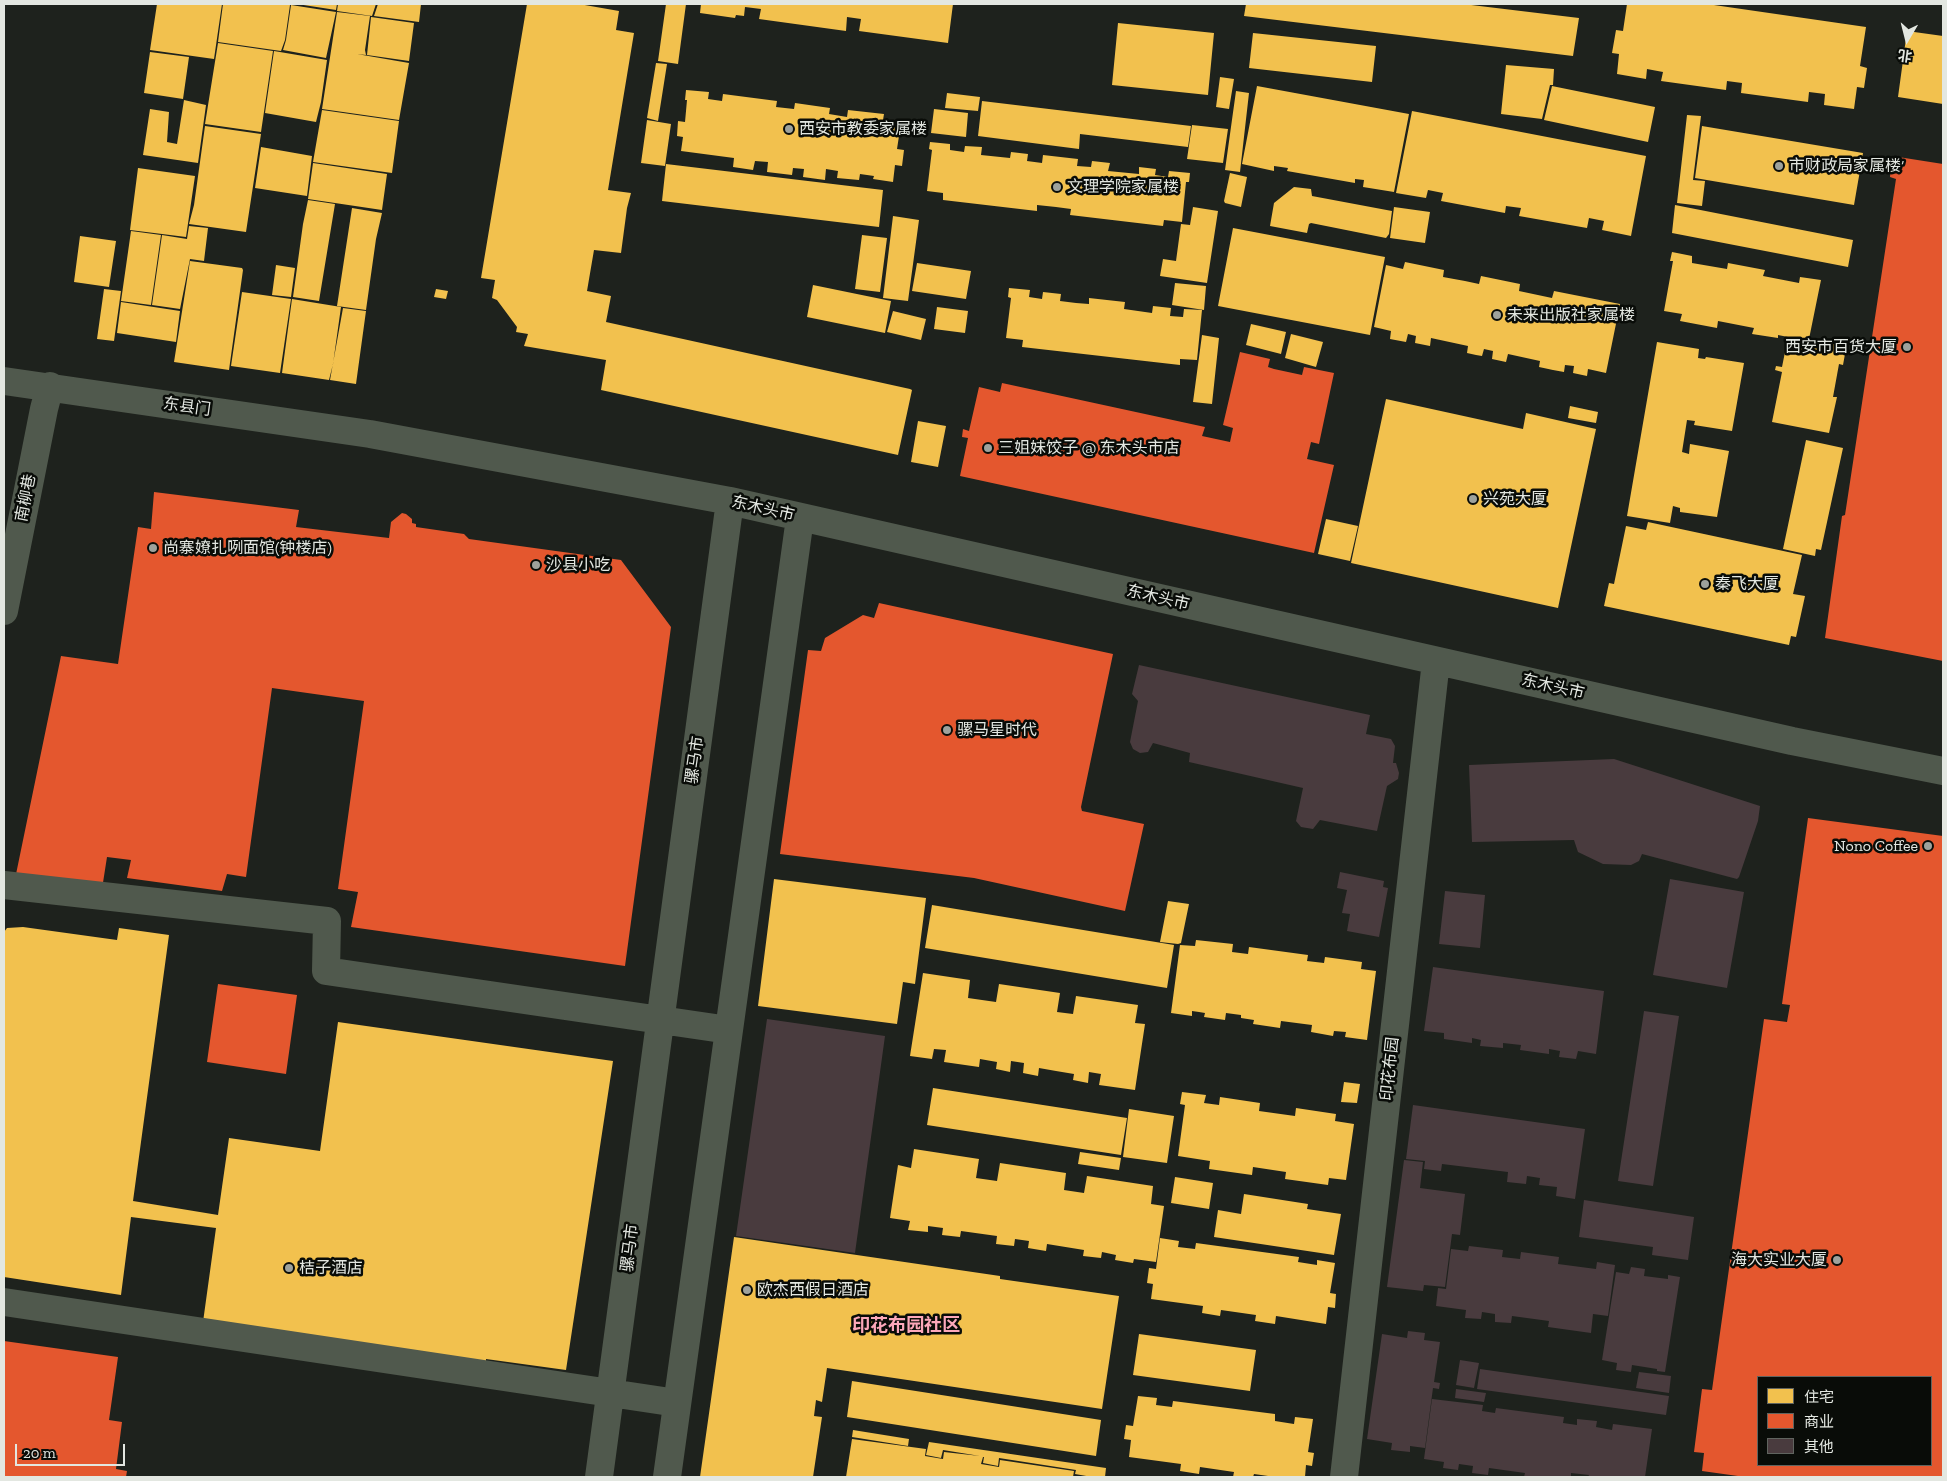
<!DOCTYPE html>
<html>
<head>
<meta charset="utf-8">
<style>
  body { margin:0 }
  #map { position:relative; width:1947px; height:1481px; overflow:hidden; background:#1e221d; font-family:"Zilla Slab","Noto Sans SC",serif }
  canvas { display:block }
  .frame { position:absolute; inset:0; border:5px solid #e3e7e1; pointer-events:none }
  .legend { position:absolute; left:1757px; top:1376px; width:175px; height:90px; box-sizing:border-box; background:#090c08; border:1px solid #60645f; margin:0; padding:6px 9px; list-style:none; font-size:15px; color:#e3e7e1 }
  .legend li { display:flex; align-items:center; gap:10px; height:25px }
  .legend b { width:25px; border:1px solid #60645f }
  .north { position:absolute; left:1882px; top:15px; width:50px; height:50px; -webkit-text-stroke:4px #090c08; paint-order:stroke; rotate:188deg; font-size:14px; font-weight:700; line-height:20px; text-align:center; color:#e3e7e1 }
  .north::after { content:''; display:block; margin:auto; width:18px; height:22px; background:#e3e7e1; clip-path:polygon(50% 0,100% 100%,50% 72%,0 100%) }
  .scale { position:absolute; left:15px; top:1444px; width:110px; height:22px; box-sizing:border-box; border:2px solid #e3e7e1; border-top:0; padding-left:6px; font-size:15px; line-height:18px; white-space:nowrap; color:#e3e7e1; -webkit-text-stroke:4px #090c08; paint-order:stroke }
</style>
</head>
<body>
<div id="map">
<canvas width="1947" height="1481"></canvas>
<div class="frame"></div>
<ul class="legend">
<li><b style="height:14px;background:#f2c14e"></b>住宅</li>
<li><b style="height:14px;background:#e4572e"></b>商业</li>
<li><b style="height:14px;background:#493b3e"></b>其他</li>
</ul>
<div class="north">北</div>
<div class="scale">20 m</div>
</div>
<script>
const context = document.querySelector('canvas').getContext('2d');
context.lineJoin = 'round';
function paint(path, color) {
  context.fillStyle = color;
  context.fill(path, 'evenodd');
}
function shape(rows) {
  const path = new Path2D();
  for (const r of rows) {
    path.moveTo(r[0], r[1]);
    for (let i = 2; i < r.length; i += 2) path.lineTo(r[i], r[i + 1]);
  }
  return path;
}
function stroke(path, color, width, dash) {
  context.strokeStyle = color;
  context.lineWidth = width;
  context.lineCap = dash ? 'butt' : 'round';
  context.setLineDash(dash || []);
  context.stroke(path);
}
function drawText(font, color, halo, rows, align = 'center') {
  context.font = font + ' "Zilla Slab","Noto Sans SC",serif';
  context.lineWidth = 5;
  context.setLineDash([]);
  context.textBaseline = 'middle';
  context.strokeStyle = halo;
  context.fillStyle = color;
  for (const [text, x, y, turn = 0] of rows) {
    context.save();
    context.translate(x, y);
    context.rotate((+turn || 0) * Math.PI / 180);
    context.textAlign = isNaN(turn) ? turn : align;
    if (halo) context.strokeText(text, 0, 0);
    context.fillText(text, 0, 0);
    context.restore();
  }
}
paint(shape([
  [157,4,222,4,214,59,150,50],
  [223,4,290,5,285,40,281,51,218,42],
  [297,4,337,4,336,10],
  [338,4,376,4,372,16,337,11],
  [378,4,421,4,419,22,374,16],
  [527,4,579,4,619,11,616,30,634,33,608,190,631,193,627,208,621,253,594,250,587,291,611,296,606,322,910,389,912,390,898,455,601,390,606,360,524,346,528,334,516,332,517,327,497,300,492,298,495,280,481,278],
  [666,4,686,4,678,64,658,61],
  [701,4,953,4,948,43,859,31,861,19,847,17,846,31,759,19,761,9,745,7,744,16,736,15,735,18,700,13],
  [1246,4,1463,4,1579,18,1573,56,1244,16],
  [1627,4,1707,4,1866,27,1860,66,1867,68,1864,88,1857,87,1854,109,1824,105,1825,94,1809,92,1808,102,1741,93,1742,83,1727,81,1726,90,1661,81,1663,72,1647,69,1646,79,1617,74,1619,54,1612,53,1616,30,1623,31],
  [291,5,336,12,326,58,283,50,286,40],
  [337,12,370,16,365,50,366,55,357,54,409,63,399,120,322,109],
  [371,17,414,23,409,61,367,55],
  [1118,23,1214,33,1208,95,1112,85],
  [1907,31,1943,36,1943,104,1898,97],
  [1253,33,1376,46,1372,82,1249,68],
  [218,43,273,51,261,132,205,124],
  [274,51,327,60,321,102,316,122,265,113],
  [150,52,189,57,183,99,144,93],
  [656,63,667,64,658,121,647,118],
  [1506,65,1554,69,1553,85,1550,85,1542,119,1501,114],
  [1220,77,1234,79,1229,109,1216,107],
  [1257,86,1409,114,1394,192,1363,187,1364,180,1355,179,1355,183,1287,171,1288,168,1274,166,1274,171,1242,164],
  [1552,86,1655,107,1648,142,1544,120],
  [686,90,709,92,708,99,722,101,723,94,777,101,776,107,794,109,795,103,830,108,829,114,847,117,848,110,884,114,883,120,901,123,897,149,904,150,902,166,895,165,893,182,873,179,874,176,860,174,859,180,837,178,838,171,826,169,825,180,803,177,804,169,793,168,792,175,767,172,768,162,755,161,753,170,733,167,734,158,681,151,683,137,677,136,678,121,685,122,687,100,685,100],
  [1236,91,1249,93,1240,172,1225,170],
  [947,93,980,97,978,111,945,108],
  [184,100,206,105,198,163,143,155,150,109,169,112,167,142,177,144],
  [982,101,1191,126,1188,147,1080,134,1079,149,978,136],
  [934,109,968,113,966,137,931,133],
  [322,110,399,121,392,173,313,162],
  [1412,111,1646,156,1631,236,1602,230,1604,221,1589,218,1587,228,1519,216,1521,208,1506,206,1505,213,1441,201,1443,193,1428,190,1426,198,1396,193],
  [1687,115,1701,116,1693,180,1705,181,1702,206,1677,203],
  [647,120,671,124,665,166,641,163],
  [1192,125,1228,129,1223,163,1187,159],
  [205,126,261,134,246,232,189,224,194,205],
  [1702,126,1863,153,1854,205,1695,178],
  [930,142,950,144,950,150,964,152,965,146,982,147,981,155,1010,158,1011,152,1028,154,1027,161,1042,163,1043,155,1078,159,1077,166,1091,167,1092,161,1110,163,1108,171,1139,174,1139,167,1156,169,1155,175,1168,177,1169,171,1190,173,1189,182,1186,182,1182,222,1164,220,1163,226,1070,215,1071,209,1056,207,1037,205,1037,211,943,200,943,193,927,191,932,150,929,149],
  [261,147,312,156,307,196,255,188],
  [313,163,387,174,382,210,308,199],
  [666,164,883,190,879,227,662,201],
  [138,168,195,176,186,237,130,230],
  [1230,173,1247,177,1241,207,1225,203,1224,201],
  [1294,187,1311,189,1312,196,1392,211,1389,234,1386,238,1311,223,1309,224,1307,233,1270,226,1274,203],
  [308,200,335,204,319,301,293,297,303,224],
  [1675,205,1853,240,1848,267,1672,233],
  [1193,207,1218,211,1207,283,1160,276,1163,259,1176,261,1181,224,1190,225],
  [1394,207,1430,212,1425,243,1390,238],
  [352,208,382,213,376,239,366,310,337,306],
  [893,216,919,220,908,301,883,298],
  [189,226,208,228,204,261,190,259,180,309,152,305,162,235,187,239],
  [1233,228,1385,257,1370,335,1218,306],
  [131,231,161,235,151,305,121,301],
  [862,235,887,238,880,292,855,289],
  [80,236,116,241,109,287,74,282],
  [1672,252,1692,256,1692,263,1727,269,1728,263,1765,270,1763,276,1799,283,1800,277,1821,280,1809,339,1839,345,1839,341,1847,343,1843,365,1839,364,1833,397,1837,397,1829,433,1772,422,1782,372,1775,370,1776,366,1782,367,1788,337,1778,335,1778,338,1752,334,1754,328,1718,321,1717,328,1680,321,1682,314,1664,311,1673,261,1670,261],
  [190,261,242,268,243,270,229,370,174,362],
  [1405,262,1444,270,1443,277,1465,281,1479,284,1481,276,1520,284,1519,291,1552,298,1554,291,1620,304,1606,373,1588,369,1587,376,1573,373,1574,366,1565,365,1564,372,1553,370,1539,367,1540,361,1508,354,1506,362,1492,359,1493,351,1484,349,1482,356,1476,355,1467,353,1468,346,1431,338,1430,346,1415,343,1416,336,1408,334,1406,342,1390,339,1391,331,1374,327,1386,265,1403,269],
  [917,263,971,271,966,299,912,291],
  [276,265,295,268,291,297,272,295],
  [1175,283,1206,286,1204,310,1172,305],
  [813,285,891,301,885,333,807,317],
  [1009,288,1030,290,1029,297,1042,299,1043,292,1061,294,1060,301,1076,303,1089,304,1089,298,1125,302,1124,309,1152,313,1153,306,1171,308,1170,316,1183,317,1184,309,1202,310,1197,360,1180,359,1180,365,1022,347,1023,340,1006,338,1011,298,1008,297],
  [104,289,121,291,114,341,97,339],
  [436,289,448,291,446,299,434,297],
  [242,292,291,299,280,373,231,366],
  [292,299,341,307,333,364,329,380,282,373],
  [121,302,180,311,176,342,117,333],
  [937,307,968,311,965,333,934,329],
  [343,308,366,311,356,384,330,380],
  [893,311,926,319,921,340,887,332],
  [1251,324,1286,332,1281,354,1246,345],
  [1291,334,1323,342,1316,367,1285,358],
  [1202,335,1219,338,1212,404,1193,402],
  [1657,342,1699,349,1698,358,1705,359,1706,357,1744,363,1732,431,1694,425,1695,421,1687,420,1682,452,1689,454,1690,444,1729,451,1717,517,1680,512,1680,508,1673,506,1670,523,1627,516],
  [1386,399,1523,429,1526,413,1596,429,1558,608,1351,563],
  [1570,406,1598,412,1596,423,1568,418],
  [918,421,946,426,938,467,911,462],
  [1806,440,1843,448,1821,550,1816,549,1815,556,1783,549],
  [1326,519,1358,526,1350,561,1318,554],
  [1648,522,1802,555,1793,594,1805,596,1796,637,1791,636,1789,645,1604,606,1609,583,1614,584,1626,526,1646,530],
  [774,879,926,898,915,984,903,982,897,1024,758,1006],
  [1168,901,1189,904,1181,943,1178,944,1160,942],
  [932,905,1174,945,1167,988,925,948],
  [23,927,117,940,119,928,169,935,133,1201,218,1215,229,1138,320,1151,338,1022,613,1061,566,1370,486,1359,486,1362,203,1322,216,1228,131,1217,121,1295,4,1277,4,932,7,928],
  [1196,940,1233,944,1232,952,1248,954,1249,947,1308,955,1307,961,1324,963,1325,957,1362,962,1361,969,1376,971,1367,1040,1345,1037,1346,1032,1334,1031,1333,1036,1311,1032,1312,1025,1281,1021,1280,1028,1253,1024,1254,1020,1241,1018,1241,1015,1226,1013,1225,1020,1204,1017,1205,1013,1199,1012,1192,1011,1192,1016,1171,1013,1180,945,1195,946],
  [923,973,970,980,968,998,996,1002,999,984,1060,993,1057,1012,1073,1014,1076,996,1138,1005,1135,1023,1145,1024,1135,1090,1099,1085,1101,1074,1089,1072,1088,1083,1073,1080,1074,1074,1056,1071,1039,1068,1038,1076,1023,1073,1024,1063,1011,1061,1010,1072,996,1069,997,1062,980,1059,979,1067,944,1062,946,1050,934,1049,932,1059,910,1056],
  [1344,1082,1360,1084,1357,1103,1341,1102],
  [933,1088,1127,1118,1121,1155,927,1125],
  [1182,1092,1206,1095,1204,1103,1219,1105,1220,1097,1260,1103,1259,1111,1295,1116,1296,1108,1336,1114,1335,1121,1354,1124,1346,1180,1329,1178,1328,1185,1285,1179,1286,1172,1253,1167,1252,1175,1209,1169,1210,1161,1178,1156,1185,1105,1180,1104],
  [1129,1109,1174,1116,1167,1163,1123,1157],
  [914,1149,979,1159,976,1178,997,1181,1000,1163,1066,1173,1064,1190,1084,1193,1087,1176,1153,1186,1151,1204,1164,1206,1156,1262,1134,1259,1133,1263,1115,1260,1116,1255,1102,1252,1101,1258,1083,1256,1084,1250,1047,1244,1046,1251,1028,1248,1029,1241,1015,1239,1014,1246,996,1244,997,1236,961,1231,960,1237,942,1235,943,1228,928,1226,928,1232,908,1230,910,1221,890,1218,898,1165,911,1168],
  [1080,1152,1121,1158,1119,1170,1078,1164],
  [1175,1177,1213,1183,1209,1209,1171,1203],
  [1244,1194,1308,1204,1307,1209,1341,1214,1334,1255,1214,1237,1218,1210,1241,1214],
  [734,1237,1000,1276,1000,1279,1119,1296,1102,1409,827,1368,822,1402,816,1400,814,1416,822,1417,813,1477,700,1477],
  [1160,1238,1179,1241,1178,1247,1195,1249,1196,1243,1299,1257,1298,1262,1317,1265,1317,1260,1335,1263,1330,1293,1336,1294,1335,1308,1328,1307,1326,1324,1276,1316,1275,1324,1255,1321,1256,1315,1221,1310,1220,1316,1202,1313,1203,1306,1151,1299,1153,1284,1147,1283,1149,1268,1156,1269],
  [1139,1334,1256,1350,1250,1391,1133,1375],
  [852,1381,1101,1420,1096,1456,847,1417],
  [1138,1396,1157,1398,1156,1405,1172,1407,1173,1401,1275,1414,1275,1421,1294,1424,1295,1417,1313,1419,1308,1452,1314,1453,1312,1466,1306,1465,1305,1477,1275,1477,1254,1474,1253,1477,1233,1477,1234,1472,1200,1467,1199,1474,1180,1471,1181,1464,1129,1457,1131,1440,1124,1439,1126,1425,1133,1426],
  [853,1430,909,1439,908,1446,852,1437],
  [852,1439,926,1449,925,1456,943,1459,944,1452,980,1456,943,1450,941,1458,926,1455,929,1442,1106,1468,1105,1477,1092,1477,1075,1474,1076,1470,999,1458,998,1466,983,1463,984,1457,983,1457,981,1464,999,1467,1000,1460,1074,1471,1073,1477,846,1477]
]), '#f2c14e');
paint(shape([
  [1892,156,1943,164,1943,661,1825,638,1842,516,1845,515,1896,179,1890,177],
  [1240,352,1270,359,1268,367,1274,369,1302,375,1304,367,1334,373,1319,444,1311,442,1307,459,1334,465,1314,553,960,476,968,438,962,437,963,429,969,431,979,387,1000,392,1002,383,1205,427,1202,436,1230,442,1233,428,1223,425],
  [154,492,299,510,296,527,389,538,391,522,402,513,406,514,412,519,412,523,416,524,416,527,464,534,469,539,621,560,671,627,625,966,351,927,358,892,338,889,364,701,272,688,246,877,227,874,222,891,127,878,131,860,107,857,102,889,15,879,61,656,118,664,138,527,151,529],
  [879,603,1113,654,1081,807,1082,811,1144,824,1125,911,974,878,780,854,808,650,821,651,825,638,863,615,874,618],
  [1808,818,1943,836,1943,1477,1745,1477,1702,1471,1704,1453,1694,1452,1702,1389,1712,1390,1764,1019,1787,1022,1790,1005,1782,1004],
  [1758,1377,1931,1377,1931,1465,1758,1465],
  [218,984,297,995,286,1074,207,1062],
  [4,1341,118,1357,109,1420,122,1422,116,1469,127,1471,126,1477,4,1477]
]), '#e4572e');
paint(shape([
  [1139,665,1370,715,1366,734,1391,739,1395,746,1393,763,1396,763,1399,773,1398,779,1387,786,1377,831,1320,820,1313,829,1301,827,1296,821,1303,788,1189,762,1190,753,1153,743,1148,752,1140,753,1133,749,1130,742,1138,701,1132,694],
  [1614,759,1760,806,1758,821,1739,877,1737,879,1642,854,1639,861,1631,865,1603,864,1578,852,1574,840,1472,842,1469,765],
  [1340,872,1384,881,1383,887,1388,888,1379,937,1347,931,1350,914,1342,913,1347,890,1337,888],
  [1670,879,1744,892,1727,988,1653,975],
  [1445,891,1485,895,1480,948,1439,944],
  [1433,967,1604,991,1596,1054,1578,1051,1576,1059,1559,1057,1560,1051,1549,1049,1549,1054,1520,1050,1521,1045,1503,1043,1503,1048,1480,1046,1481,1040,1472,1038,1472,1043,1444,1039,1444,1033,1424,1031],
  [1644,1011,1679,1016,1653,1186,1618,1181],
  [767,1019,885,1036,855,1253,736,1236],
  [1413,1105,1585,1129,1575,1199,1556,1196,1557,1187,1539,1185,1540,1178,1527,1176,1526,1184,1507,1182,1508,1172,1442,1164,1441,1171,1424,1169,1425,1161,1406,1159],
  [1404,1160,1423,1162,1420,1188,1465,1194,1460,1235,1452,1234,1445,1287,1424,1285,1423,1291,1387,1287],
  [1584,1200,1694,1217,1688,1260,1652,1255,1653,1247,1579,1237],
  [1469,1246,1503,1250,1502,1257,1520,1259,1521,1252,1559,1257,1558,1264,1596,1269,1597,1262,1615,1265,1608,1316,1593,1314,1591,1333,1548,1327,1549,1321,1512,1316,1511,1323,1495,1322,1495,1314,1482,1312,1481,1319,1465,1318,1466,1310,1436,1306,1438,1288,1446,1289,1451,1249,1468,1251],
  [1631,1267,1645,1269,1644,1276,1668,1279,1668,1275,1680,1277,1665,1372,1657,1371,1657,1369,1632,1365,1631,1372,1616,1370,1617,1363,1602,1360,1616,1272,1629,1274],
  [1408,1331,1425,1333,1424,1340,1440,1342,1434,1382,1440,1383,1439,1389,1433,1388,1425,1448,1410,1446,1410,1452,1391,1450,1392,1443,1367,1439,1382,1334,1407,1338],
  [1460,1360,1479,1363,1474,1388,1456,1385],
  [1480,1369,1669,1396,1666,1415,1477,1389],
  [1639,1372,1671,1376,1669,1393,1636,1388],
  [1456,1389,1486,1393,1484,1402,1455,1398],
  [1432,1399,1483,1405,1482,1411,1495,1413,1496,1408,1564,1417,1563,1423,1577,1425,1577,1419,1597,1421,1596,1427,1612,1430,1613,1424,1652,1429,1645,1477,1588,1477,1589,1475,1571,1473,1571,1477,1541,1476,1540,1477,1524,1477,1525,1473,1489,1468,1488,1475,1472,1473,1473,1466,1459,1464,1458,1470,1443,1468,1444,1462,1424,1459]
]), '#493b3e');
stroke(shape([
  [4,381,370,434,730,501,1792,741,1943,771],
  [4,611,44,409,50,386],
  [4,885,327,921,326,971,729,1030],
  [4,1302,677,1403],
  [599,1477,730,501],
  [667,1477,800,518],
  [1344,1477,1436,661]
]), '#50594d', 28);
for (const [x, y, r, color] of [
  [789,129,5,"#9ea29c"],
  [1779,166,5,"#9ea29c"],
  [1057,187,5,"#9ea29c"],
  [1497,315,5,"#9ea29c"],
  [1907,347,5,"#9ea29c"],
  [988,448,5,"#9ea29c"],
  [1473,499,5,"#9ea29c"],
  [153,548,5,"#9ea29c"],
  [536,565,5,"#9ea29c"],
  [1705,584,5,"#9ea29c"],
  [947,730,5,"#9ea29c"],
  [1928,846,5,"#9ea29c"],
  [1837,1260,5,"#9ea29c"],
  [289,1268,5,"#9ea29c"],
  [747,1290,5,"#9ea29c"]
]) {
  const dot = new Path2D();
  dot.arc(x, y, r, 0, 2 * Math.PI);
  context.fillStyle = color;
  context.fill(dot);
  stroke(dot, '#090c08', 2);
}
drawText('16px', '#e3e7e1', '#090c08', [
  ["西安市教委家属楼",799,129],
  ["市财政局家属楼‘",1789,166],
  ["文理学院家属楼",1067,187],
  ["未来出版社家属楼",1507,315],
  ["西安市百货大厦",1897,347,"right"],
  ["三姐妹饺子 @ 东木头市店",998,448],
  ["兴苑大厦",1483,499],
  ["尚寨嫽扎咧面馆(钟楼店)",163,548],
  ["沙县小吃",546,565],
  ["秦飞大厦",1715,584],
  ["骡马星时代",957,730],
  ["Nono Coffee",1918,846,"right"],
  ["海大实业大厦",1827,1260,"right"],
  ["桔子酒店",299,1268],
  ["欧杰西假日酒店",757,1290]
], 'left');
drawText('16px', '#e3e7e1', '#090c08', [
  ["东县门",187,407,8],
  ["南柳巷",26,498,-79],
  ["东木头市",763,509,13],
  ["东木头市",1158,598,13],
  ["东木头市",1553,687,13],
  ["骡马市",695,760,-82],
  ["印花布园",1390,1069,-84],
  ["骡马市",630,1248,-83]
]);
drawText('bold 18px', '#fca8ba', '#090c08', [
  ["印花布园社区",906,1326]
]);
</script>
</body>
</html>
